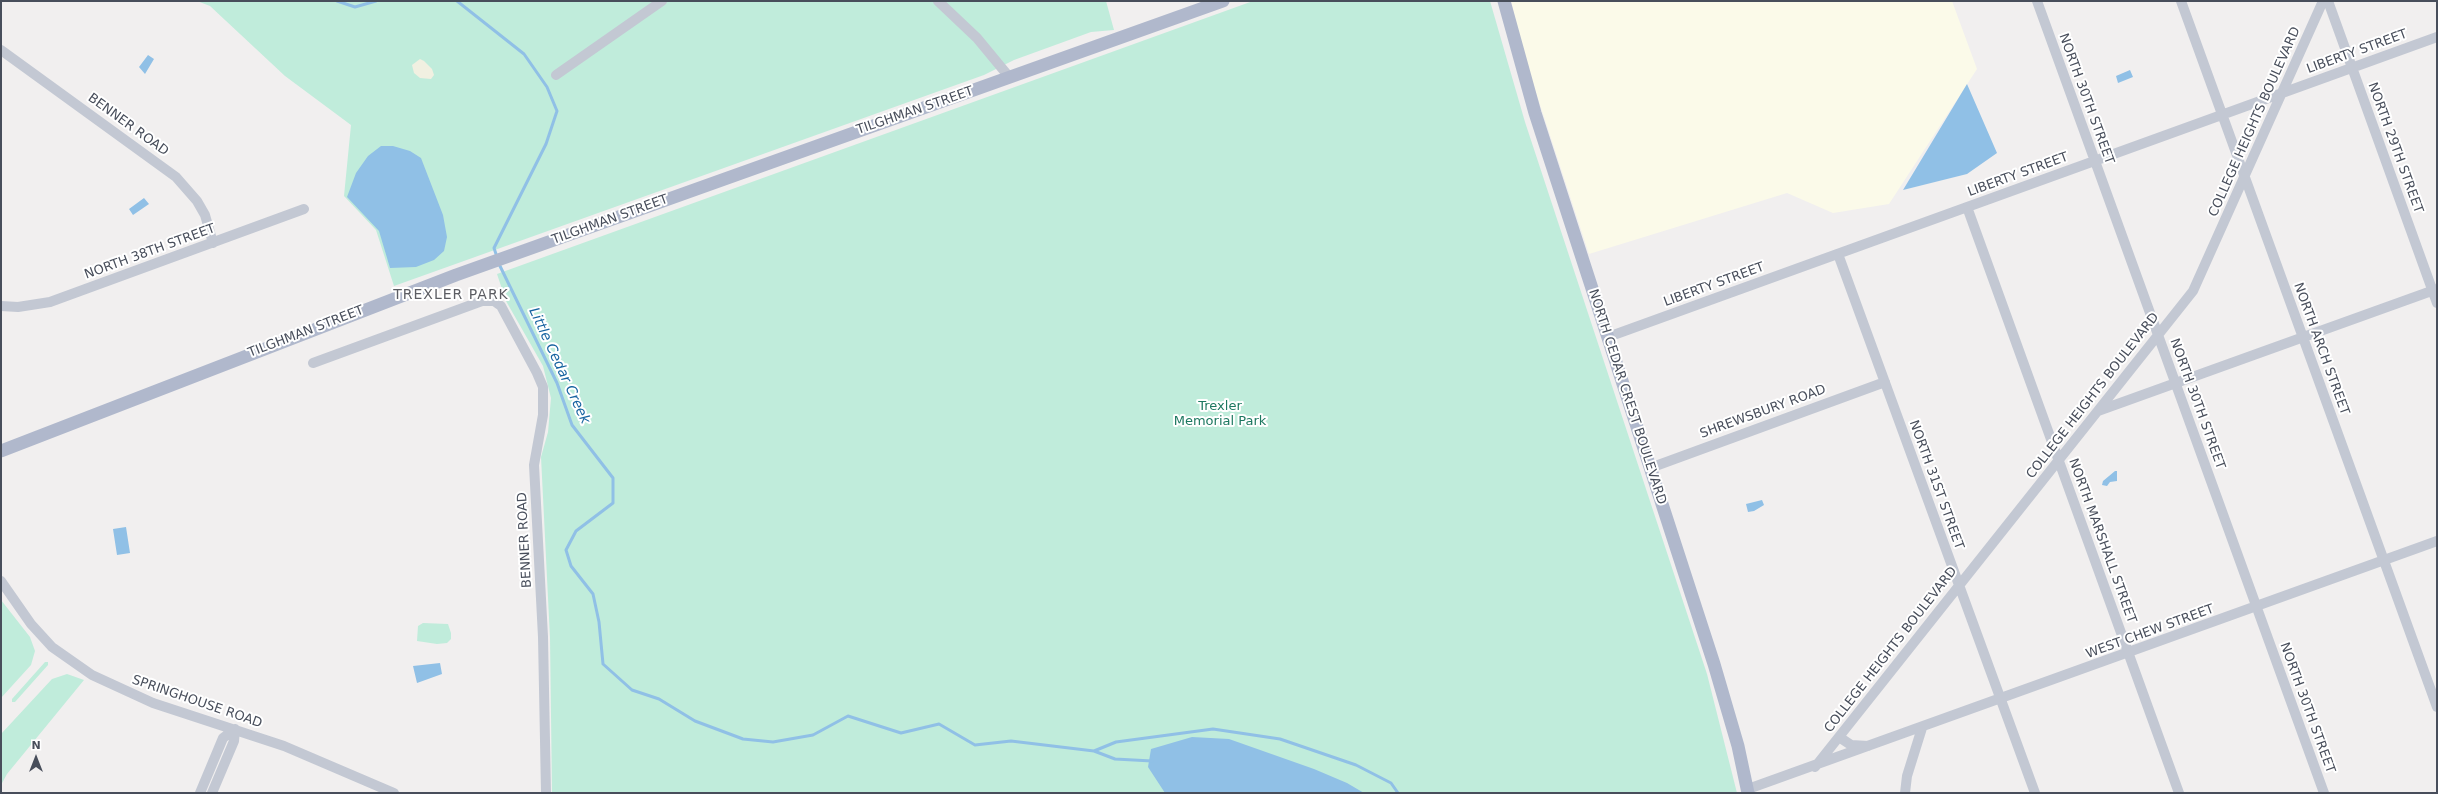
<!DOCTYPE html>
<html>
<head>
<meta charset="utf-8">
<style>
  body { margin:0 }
  #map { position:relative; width:2438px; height:794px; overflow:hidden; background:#f1efef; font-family:"DejaVu Sans",sans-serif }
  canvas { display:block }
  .frame { position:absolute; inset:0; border:2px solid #484e5b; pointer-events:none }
  .north { position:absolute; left:16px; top:738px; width:40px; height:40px; -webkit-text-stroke:3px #fff; paint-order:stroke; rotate:0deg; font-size:11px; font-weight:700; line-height:16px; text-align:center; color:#484e5b }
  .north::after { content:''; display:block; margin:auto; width:14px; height:18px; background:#484e5b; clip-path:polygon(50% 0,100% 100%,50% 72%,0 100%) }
</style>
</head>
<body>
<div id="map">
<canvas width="2438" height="794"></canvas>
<div class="frame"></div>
<div class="north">N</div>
</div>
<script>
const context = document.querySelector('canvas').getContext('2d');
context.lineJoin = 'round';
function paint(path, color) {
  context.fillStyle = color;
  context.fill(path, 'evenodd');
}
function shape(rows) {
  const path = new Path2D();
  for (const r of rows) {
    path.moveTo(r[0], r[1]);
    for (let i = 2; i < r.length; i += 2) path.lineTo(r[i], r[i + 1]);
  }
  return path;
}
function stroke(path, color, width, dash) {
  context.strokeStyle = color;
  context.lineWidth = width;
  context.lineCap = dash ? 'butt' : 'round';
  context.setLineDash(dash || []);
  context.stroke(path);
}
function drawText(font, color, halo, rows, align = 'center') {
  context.font = font + ' "DejaVu Sans",sans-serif';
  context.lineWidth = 4;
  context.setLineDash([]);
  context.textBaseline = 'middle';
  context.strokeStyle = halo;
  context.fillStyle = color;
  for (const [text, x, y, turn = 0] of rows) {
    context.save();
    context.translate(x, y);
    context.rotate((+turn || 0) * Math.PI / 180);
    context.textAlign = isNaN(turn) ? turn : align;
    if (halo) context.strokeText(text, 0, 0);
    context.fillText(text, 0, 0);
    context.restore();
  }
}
paint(shape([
  [1511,1,1952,1,1977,69,1889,204,1833,213,1787,193,1589,254,1525,59]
]), '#fbfae9');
paint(shape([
  [197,1,1106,1,1114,30,1091,32,1014,60,984,75,394,286,376,230,344,196,351,125,285,76,210,6],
  [1253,1,1490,1,1525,122,1707,674,1737,793,552,793,550,638,541,457,548,432,551,398,543,366,506,301,497,274],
  [1,600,30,637,35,651,31,665,1,698],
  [423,623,448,624,451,633,451,639,447,643,437,644,417,641,418,626],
  [45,662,48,662,48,665,15,702,12,702,12,699],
  [67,674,84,680,7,774,1,785,1,734,52,679]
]), '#c0ecdb');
paint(shape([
  [420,59,424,61,432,69,434,75,431,79,420,78,414,73,412,65]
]), '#f1f0e1');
paint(shape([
  [148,55,154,59,145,74,139,67],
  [2130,70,2133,77,2118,83,2116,76],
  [1967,84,1997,153,1967,174,1903,190],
  [381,146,393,146,410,151,421,158,443,215,447,237,444,251,434,260,416,267,390,268,379,231,347,197,356,173,368,156],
  [144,198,149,204,133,215,129,209],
  [2115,471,2117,471,2117,481,2110,482,2107,486,2102,485,2103,481],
  [1762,500,1764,505,1754,511,1748,512,1746,504],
  [126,527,130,553,117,555,113,529],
  [440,663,442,674,417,683,413,666],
  [1192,737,1229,739,1314,769,1347,783,1364,793,1165,793,1148,767,1151,749]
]), '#90c0e6');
stroke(shape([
  [337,1,355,7,376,1],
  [457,1,524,54,547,87,557,111,546,144,494,248,497,257],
  [499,264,557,383,572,425,613,478,613,503,576,531,566,550,571,566,593,594,599,622,603,664,632,690,659,699,695,721,743,739,773,742,813,735,848,716,901,733,939,724,975,745,1011,741,1094,751,1116,742,1213,729,1280,739,1356,765,1391,783,1398,793],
  [1094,751,1115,759,1152,761]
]), '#90c0e6', 3);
stroke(shape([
  [938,1,977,38,1010,78],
  [2037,1,2324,793],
  [2181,1,2437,707],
  [2328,1,2437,303],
  [1,50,176,177,197,201,205,215,213,243],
  [556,75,662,1],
  [1967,207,2179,793],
  [1838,254,2035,793],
  [1,306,18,307,50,302,304,209],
  [1608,337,2437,37],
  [313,363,482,301,494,301,501,306,537,373,543,387,543,415,534,465,543,637,546,793],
  [2098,411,2437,289],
  [1650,468,1885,382],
  [1,581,31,624,52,647,92,675,153,703,284,746,394,793],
  [1839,737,1851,745,1868,746],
  [1815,767,2193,291,2323,1],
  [1748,789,2437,541],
  [200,793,223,738,235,729],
  [212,793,234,741,235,729],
  [1905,793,1907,776,1922,728]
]), '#c3c8d3', 10);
stroke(shape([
  [1504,1,1535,113,1714,664,1738,746,1748,793],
  [1,451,456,275,1223,1]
]), '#b0b8cc', 13);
drawText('13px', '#484e5b', '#fff', [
  ["LIBERTY STREET",2357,52,-20],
  ["NORTH 30TH STREET",2086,99,70],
  ["TILGHMAN STREET",915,111,-19],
  ["COLLEGE HEIGHTS BOULEVARD",2255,122,-66],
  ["BENNER ROAD",128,125,36],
  ["NORTH 29TH STREET",2395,148,70],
  ["LIBERTY STREET",2018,175,-20],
  ["TILGHMAN STREET",610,220,-20],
  ["NORTH 38TH STREET",150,252,-20],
  ["LIBERTY STREET",1714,285,-20],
  ["TILGHMAN STREET",306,332,-21],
  ["NORTH ARCH STREET",2321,349,70],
  ["COLLEGE HEIGHTS BOULEVARD",2093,396,-52],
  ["NORTH CEDAR CREST BOULEVARD",1627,397,72],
  ["NORTH 30TH STREET",2197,404,70],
  ["SHREWSBURY ROAD",1763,412,-20],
  ["NORTH 31ST STREET",1936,485,70],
  ["BENNER ROAD",525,540,-93],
  ["NORTH MARSHALL STREET",2102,541,70],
  ["WEST CHEW STREET",2150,632,-20],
  ["COLLEGE HEIGHTS BOULEVARD",1891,650,-52],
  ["SPRINGHOUSE ROAD",197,702,19],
  ["NORTH 30TH STREET",2307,708,70]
]);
drawText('13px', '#1d7860', '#fff', [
  ["Trexler",1220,407],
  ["Memorial Park",1220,422]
]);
context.letterSpacing = '1px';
drawText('14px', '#5c5d63', '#fff', [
  ["TREXLER PARK",451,295]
]);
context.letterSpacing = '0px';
drawText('italic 14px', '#1663a0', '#fff', [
  ["Little Cedar Creek",559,366,65]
]);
</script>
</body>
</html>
